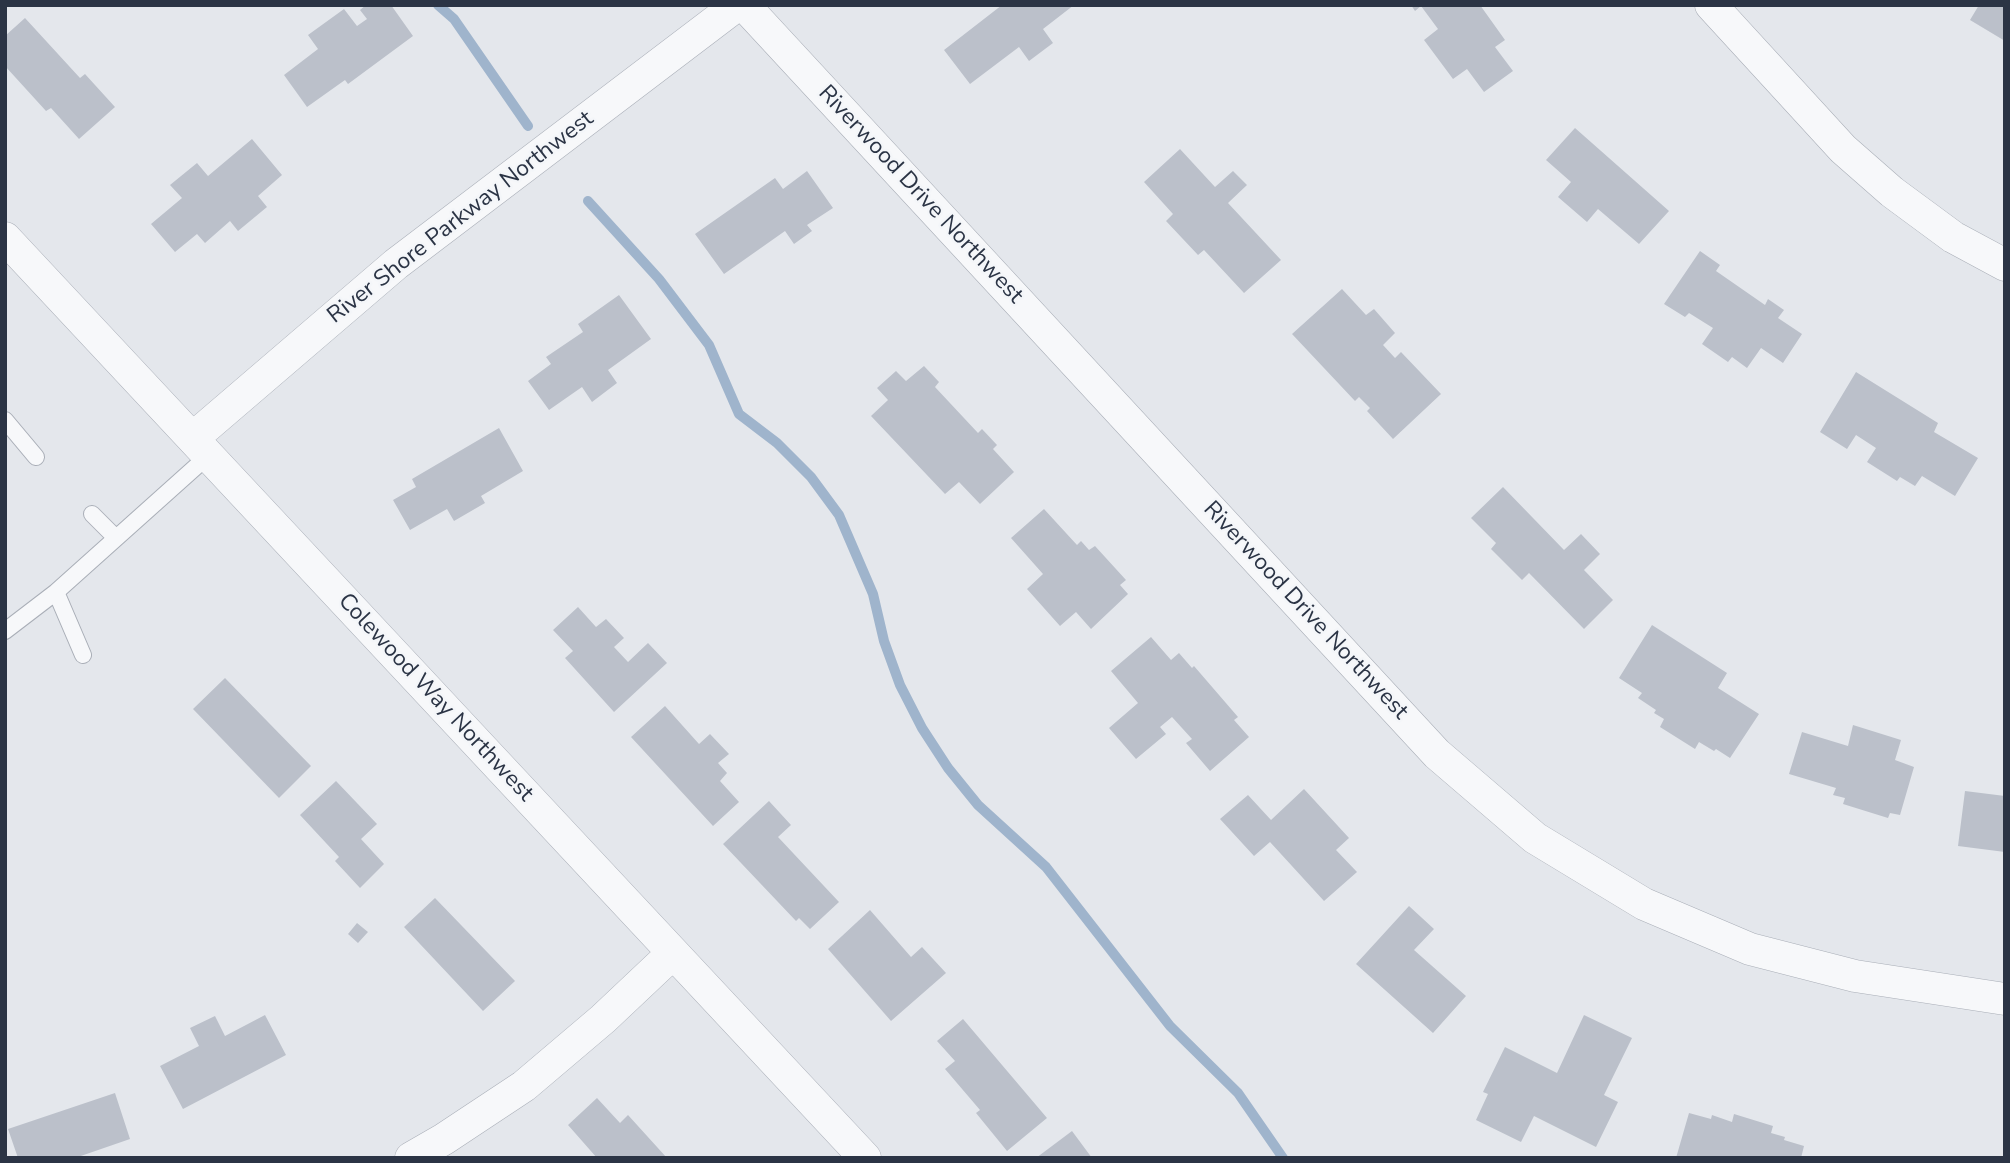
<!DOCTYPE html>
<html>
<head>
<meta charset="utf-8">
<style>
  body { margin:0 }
  #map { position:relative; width:2010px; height:1163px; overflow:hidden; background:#e4e7ec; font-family:"Nunito Sans",sans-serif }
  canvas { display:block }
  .frame { position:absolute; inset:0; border:7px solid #2b3445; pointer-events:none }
</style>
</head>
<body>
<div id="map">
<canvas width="2010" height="1163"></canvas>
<div class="frame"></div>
</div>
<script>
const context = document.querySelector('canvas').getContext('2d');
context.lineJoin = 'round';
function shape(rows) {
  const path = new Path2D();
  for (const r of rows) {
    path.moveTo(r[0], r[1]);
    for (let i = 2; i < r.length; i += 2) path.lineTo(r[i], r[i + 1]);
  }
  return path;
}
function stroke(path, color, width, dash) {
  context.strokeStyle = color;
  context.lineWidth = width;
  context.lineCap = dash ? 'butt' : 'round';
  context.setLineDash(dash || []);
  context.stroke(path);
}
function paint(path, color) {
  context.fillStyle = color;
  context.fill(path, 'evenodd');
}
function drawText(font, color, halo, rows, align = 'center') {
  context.font = font + ' "Nunito Sans",sans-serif';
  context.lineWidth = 5;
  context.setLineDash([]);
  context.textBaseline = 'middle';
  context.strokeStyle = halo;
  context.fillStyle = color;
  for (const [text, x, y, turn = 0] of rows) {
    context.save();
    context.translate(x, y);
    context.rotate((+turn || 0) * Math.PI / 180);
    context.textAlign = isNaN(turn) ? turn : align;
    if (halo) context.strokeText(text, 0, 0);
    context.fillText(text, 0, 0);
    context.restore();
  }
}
stroke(shape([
  [438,5,454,19,528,126],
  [588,201,659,279,709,345,739,414,777,443,811,477,839,515,873,594,884,641,900,685,922,728,948,768,978,805,1046,867,1170,1026,1238,1093,1283,1158]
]), '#9fb4cc', 10);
paint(shape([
  [366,5,391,5,413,36,348,84,345,80,307,107,284,75,318,49,308,35,344,9,357,26,367,19,360,10],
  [1002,5,1074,5,1043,29,1053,43,1029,61,1019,47,970,84,944,50],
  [1411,5,1480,5,1505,40,1495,47,1513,71,1484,92,1467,69,1453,79,1424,40,1438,29,1421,6,1415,11],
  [1979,5,2005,5,2005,41,1970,20],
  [25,18,80,78,85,74,115,107,79,139,51,108,46,111,5,66,5,36],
  [1575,128,1669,211,1639,244,1598,209,1587,222,1558,197,1571,182,1546,160],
  [252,139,282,175,258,196,267,207,238,231,230,221,205,243,197,234,175,252,151,224,182,198,170,185,197,163,208,176],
  [1180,149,1215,187,1233,171,1247,185,1228,203,1281,260,1244,293,1204,250,1198,255,1166,221,1173,214,1144,182],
  [807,171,833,208,807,225,812,231,794,244,785,231,724,274,695,234,775,178,783,189],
  [1700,251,1720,265,1716,271,1765,305,1768,299,1784,310,1778,318,1802,334,1783,363,1761,348,1747,368,1732,357,1728,362,1702,344,1713,328,1689,313,1685,317,1664,304],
  [1342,289,1366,315,1374,309,1395,333,1383,345,1395,358,1401,352,1441,394,1393,439,1367,411,1370,408,1359,397,1355,401,1292,334],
  [619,295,651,339,608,370,617,383,592,402,582,387,549,410,528,381,551,364,546,357,583,332,578,324],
  [924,366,939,382,935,387,978,433,982,429,997,445,993,449,1014,472,980,504,959,482,945,494,871,416,888,400,877,388,896,371,906,381],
  [1856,372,1938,423,1934,432,1978,458,1955,496,1922,476,1915,486,1900,477,1897,481,1867,462,1876,448,1856,435,1847,449,1820,432],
  [499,428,523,471,481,496,485,503,454,521,447,509,410,530,393,500,416,487,412,479],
  [1503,487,1564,550,1581,534,1600,554,1584,570,1613,600,1584,629,1529,573,1522,580,1491,549,1496,543,1471,518],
  [1044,509,1077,545,1081,541,1089,550,1095,546,1126,580,1120,585,1128,594,1091,629,1076,612,1060,626,1027,589,1043,574,1011,538],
  [578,607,596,627,606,619,624,638,614,647,628,662,648,643,667,663,614,712,565,658,573,651,553,630],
  [1652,625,1727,673,1718,688,1759,714,1730,758,1716,749,1714,751,1699,742,1695,749,1660,727,1664,719,1654,713,1656,710,1638,698,1642,693,1619,678],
  [1151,637,1171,660,1179,653,1192,668,1194,666,1238,717,1234,720,1249,737,1210,771,1186,743,1192,739,1172,717,1160,727,1166,734,1136,759,1109,728,1138,703,1111,671],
  [225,678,311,766,279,798,193,709],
  [665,706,699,744,710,734,729,754,718,763,727,773,720,781,739,802,713,826,631,737],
  [1853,725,1901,740,1895,760,1914,767,1900,815,1890,813,1888,818,1843,804,1845,798,1833,795,1836,788,1789,774,1802,732,1848,746],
  [336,781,377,824,361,839,384,864,360,888,335,861,339,857,300,815],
  [1304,789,1349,838,1336,850,1357,872,1324,901,1270,842,1254,856,1220,819,1248,795,1271,820],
  [1965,791,2005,796,2005,852,1958,846],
  [769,801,791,825,778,837,839,902,810,929,799,918,796,921,723,844],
  [435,898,515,981,483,1011,404,927],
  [1409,906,1434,929,1414,950,1466,996,1433,1033,1356,964],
  [870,910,911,957,922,947,946,973,891,1021,828,949],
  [357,923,368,932,358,943,348,934],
  [265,1015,286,1055,183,1109,160,1066,199,1046,190,1028,215,1016,225,1036],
  [1584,1015,1632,1038,1604,1095,1618,1102,1596,1147,1534,1116,1521,1142,1476,1120,1488,1094,1483,1092,1505,1047,1557,1073],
  [963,1019,1047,1118,1007,1151,976,1113,980,1110,945,1069,955,1061,937,1041],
  [115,1093,130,1139,75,1158,18,1158,8,1129],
  [597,1098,620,1123,628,1115,667,1158,597,1158,568,1125],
  [1689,1113,1711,1119,1712,1115,1732,1122,1734,1114,1773,1126,1771,1133,1785,1137,1784,1140,1804,1146,1801,1158,1676,1158],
  [1072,1131,1092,1158,1036,1158]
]), '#bbc0ca');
const service = shape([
  [5,420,36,457],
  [92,514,116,538],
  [5,631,56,592],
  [83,655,56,592,209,455]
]);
const minor = shape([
  [744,5,1437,754,1535,838,1644,904,1750,949,1855,976,2005,999],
  [1711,5,1843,149,1892,192,1953,237,2005,265],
  [5,238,865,1158],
  [193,438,396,264,737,5],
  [411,1158,444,1139,524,1086,603,1019,673,953]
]);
stroke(service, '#a9aeb7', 18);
stroke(minor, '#a9aeb7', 33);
stroke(service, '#f7f8fa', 16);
stroke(minor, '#f7f8fa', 32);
drawText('23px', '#2b3445', '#f4f6f9', [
  ["Riverwood Drive Northwest",920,195,47],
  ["River Shore Parkway Northwest",461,218,-38],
  ["Riverwood Drive Northwest",1305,611,47],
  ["Colewood Way Northwest",435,698,47]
]);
</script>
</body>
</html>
